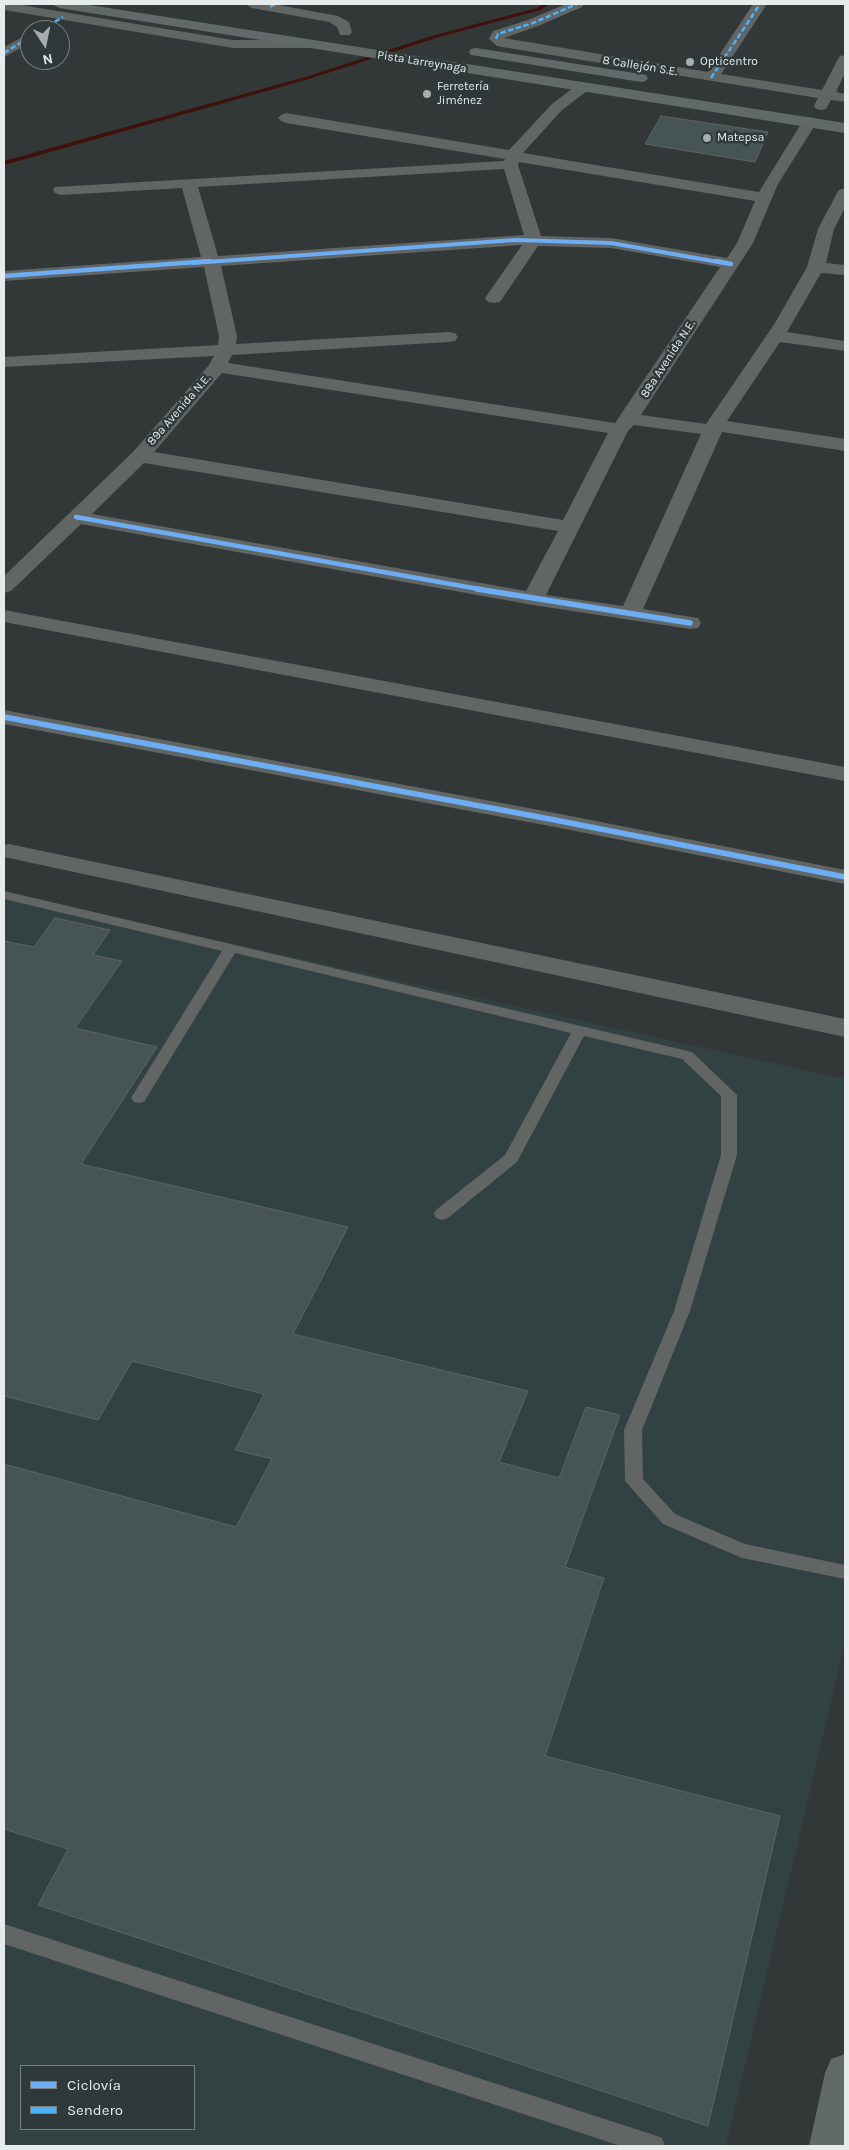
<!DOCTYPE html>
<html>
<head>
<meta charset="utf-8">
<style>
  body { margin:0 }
  #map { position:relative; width:849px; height:2150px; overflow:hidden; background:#323737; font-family:Karla,sans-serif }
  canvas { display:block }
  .frame { position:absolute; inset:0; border:5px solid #e6ebeb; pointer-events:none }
  .legend { position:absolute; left:20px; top:2065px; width:175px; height:65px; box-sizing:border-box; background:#303939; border:1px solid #798080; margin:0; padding:6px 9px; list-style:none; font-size:15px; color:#e6ebeb }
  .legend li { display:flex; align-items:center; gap:10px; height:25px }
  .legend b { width:25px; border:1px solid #798080 }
  .north { position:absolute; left:20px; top:20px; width:50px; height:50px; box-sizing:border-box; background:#303939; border:1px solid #798080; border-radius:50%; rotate:169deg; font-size:14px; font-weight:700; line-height:20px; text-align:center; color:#e6ebeb }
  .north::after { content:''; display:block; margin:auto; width:18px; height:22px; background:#a7acac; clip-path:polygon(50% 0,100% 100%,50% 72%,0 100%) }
</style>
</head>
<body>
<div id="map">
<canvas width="849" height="2150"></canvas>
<div class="frame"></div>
<ul class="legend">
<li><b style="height:6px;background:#6dadf4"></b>Ciclovía</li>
<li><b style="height:6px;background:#4cb0f7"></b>Sendero</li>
</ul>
<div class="north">N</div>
</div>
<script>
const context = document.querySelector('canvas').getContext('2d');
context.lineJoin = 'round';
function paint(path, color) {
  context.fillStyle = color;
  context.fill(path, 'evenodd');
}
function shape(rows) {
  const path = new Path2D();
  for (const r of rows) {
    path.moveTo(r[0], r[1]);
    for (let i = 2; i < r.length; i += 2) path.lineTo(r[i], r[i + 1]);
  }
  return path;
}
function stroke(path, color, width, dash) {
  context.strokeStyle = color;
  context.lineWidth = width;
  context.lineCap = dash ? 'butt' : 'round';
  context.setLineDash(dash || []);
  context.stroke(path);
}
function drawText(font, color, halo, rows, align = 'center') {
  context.font = font + ' Karla,sans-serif';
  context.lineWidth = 5;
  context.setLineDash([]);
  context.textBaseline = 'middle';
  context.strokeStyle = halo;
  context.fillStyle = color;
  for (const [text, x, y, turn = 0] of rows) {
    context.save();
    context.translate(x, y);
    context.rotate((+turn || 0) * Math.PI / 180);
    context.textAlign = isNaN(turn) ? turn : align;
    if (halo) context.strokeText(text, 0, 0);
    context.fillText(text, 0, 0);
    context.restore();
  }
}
paint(shape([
  [4,893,845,1079,845,1643,726,2146,4,2146],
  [21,2066,194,2066,194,2129,21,2129]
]), '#324141');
paint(shape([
  [543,4,549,4,541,10,439,37,309,79,4,165,4,161,305,77,435,35,537,8,543,4]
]), '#3f110a');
const building = shape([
  [661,116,768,132,755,162,645,144,661,116],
  [55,918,110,930,93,955,122,961,75,1028,157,1047,81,1164,348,1227,293,1334,528,1391,499,1462,559,1478,586,1407,620,1415,565,1567,604,1578,545,1756,780,1816,708,2126,38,1905,68,1849,4,1829,4,1464,236,1527,272,1459,235,1450,264,1394,132,1361,98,1420,4,1396,4,941,34,947,55,918]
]);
paint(building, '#475454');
stroke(building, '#5f6363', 1);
paint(shape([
  [4,891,692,1052,737,1095,737,1155,690,1311,642,1430,643,1479,675,1514,745,1544,845,1565,845,1579,742,1558,663,1524,625,1481,624,1430,674,1311,721,1155,721,1096,682,1059,584,1036,517,1162,448,1218,442,1220,436,1218,434,1214,436,1210,505,1155,571,1033,235,953,144,1102,139,1103,134,1102,131,1098,222,951,4,899,4,891],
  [4,1924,654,2135,662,2138,665,2146,621,2146,4,1944,4,1924]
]), '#616564');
paint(shape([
  [4,4,15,4,233,40,312,40,317,41,319,44,317,47,312,48,233,48,4,10,4,4],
  [245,4,273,4,338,16,349,22,352,32,350,35,340,35,337,27,329,22,252,8,245,4],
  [566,4,584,4,582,7,538,26,504,38,708,72,753,4,767,4,721,74,822,90,838,59,840,56,845,55,845,73,836,92,845,94,845,102,831,100,826,109,821,110,816,109,814,106,818,98,502,47,497,46,489,39,493,31,528,20,566,4],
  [30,33,30,43,4,57,4,47,30,33],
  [582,84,587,85,589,88,587,91,562,110,523,153,759,192,804,119,809,117,814,119,817,122,778,184,753,243,641,415,706,424,775,323,807,267,818,229,837,193,839,190,845,188,845,208,834,229,826,263,845,265,845,275,821,273,787,332,845,341,845,351,780,342,727,421,845,439,845,451,722,432,643,609,698,618,701,623,698,628,690,629,533,605,81,524,11,591,4,593,4,576,133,452,209,365,214,356,4,367,4,357,218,345,219,336,204,267,4,281,4,271,201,257,182,188,61,195,55,193,53,190,55,187,504,161,505,159,286,123,281,121,278,118,281,115,286,113,509,150,552,104,577,85,582,84],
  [519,162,755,201,737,243,727,258,611,238,541,236,518,165,519,162],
  [504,169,524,235,218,256,198,187,504,169],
  [522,245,485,298,488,302,494,303,500,302,538,246,611,248,720,267,615,423,228,363,232,355,449,342,455,341,458,337,455,333,449,332,236,344,237,336,221,266,522,245],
  [222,373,608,433,563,520,154,452,222,373],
  [634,425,701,434,623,606,546,595,628,431,634,425],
  [144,463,558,531,526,591,92,514,144,463],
  [4,610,845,767,845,781,4,622,4,610],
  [4,710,555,813,845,870,845,884,555,827,4,724,4,710],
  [9,844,845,1019,845,1037,4,857,4,845,9,844]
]), '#616564');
paint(shape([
  [52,4,83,4,845,123,845,133,59,8,52,4],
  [476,48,641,74,646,75,648,78,646,81,641,82,471,55,469,52,471,49,476,48],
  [845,2054,845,2146,809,2146,825,2073,831,2059,845,2054]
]), '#626969');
stroke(shape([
  [270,7,275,4],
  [41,30,63,17],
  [496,39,498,34,533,23,577,4],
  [4,53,30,37],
  [711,78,760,4]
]), '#4cb0f7', 2.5, [5.5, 2.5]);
stroke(shape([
  [193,263,515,240,611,243,724,263]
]), '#6dadf4', 4);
stroke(shape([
  [716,261,731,264],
  [4,276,210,261],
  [76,517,484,590]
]), '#6dadf4', 4.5);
stroke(shape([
  [477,589,690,623],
  [4,717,555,820,845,877]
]), '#6dadf4', 5.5);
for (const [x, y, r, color] of [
  [690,62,5,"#a7acac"],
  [427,94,5,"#a7acac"],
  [707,138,5,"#a7acac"]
]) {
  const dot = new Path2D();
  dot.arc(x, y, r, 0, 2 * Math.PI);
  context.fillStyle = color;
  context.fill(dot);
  stroke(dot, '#303939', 2);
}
drawText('12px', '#e6ebeb', '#303939', [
  ["Pista Larreynaga",422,62,9],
  ["8 Callejón S.E.",640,66,9],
  ["88a Avenida N.E.",668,359,-57],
  ["89a Avenida N.E.",179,410,-49]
]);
drawText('12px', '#e6ebeb', '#303939', [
  ["Opticentro",700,62],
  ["Ferretería",437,87],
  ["Jiménez",437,101],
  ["Matepsa",717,138]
], 'left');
</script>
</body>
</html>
